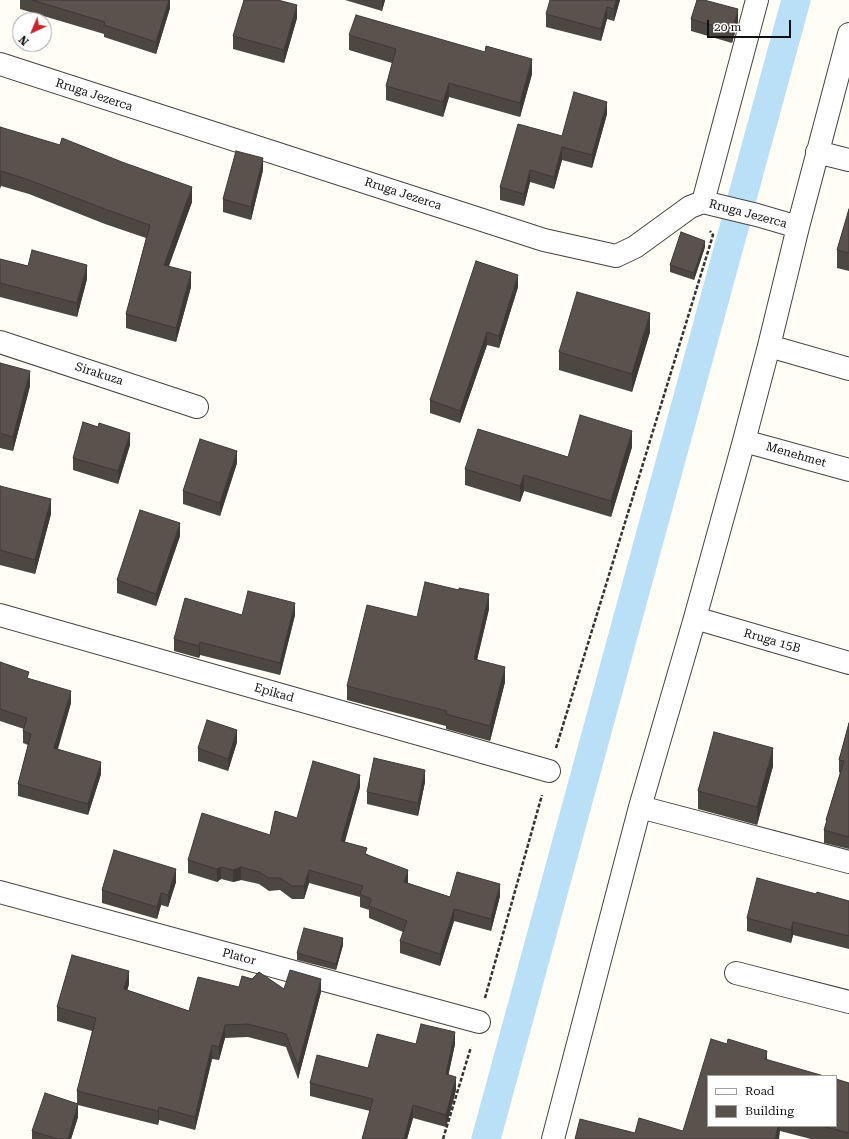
<!DOCTYPE html>
<html>
<head>
<meta charset="utf-8">
<style>
  body { margin:0 }
  #map { position:relative; width:849px; height:1139px; overflow:hidden; background:#fffdf5; font-family:"Roboto Serif",serif }
  canvas { display:block }
  .legend { position:absolute; left:707px; top:1075px; width:130px; height:52px; box-sizing:border-box; background:#fff; border:1px solid #a0a0a0; margin:0; padding:5px 7px; list-style:none; font-size:12px; color:#111 }
  .legend li { display:flex; align-items:center; gap:8px; height:20px }
  .legend b { width:20px; border:1px solid #a0a0a0 }
  .north { position:absolute; left:12px; top:12px; width:40px; height:40px; box-sizing:border-box; background:#fff; border:1px solid #a0a0a0; border-radius:50%; rotate:224deg; font-size:11px; font-weight:700; line-height:16px; text-align:center; color:#111 }
  .north::after { content:''; display:block; margin:auto; width:14px; height:18px; background:#c4262e; clip-path:polygon(50% 0,100% 100%,50% 72%,0 100%) }
  .scale { position:absolute; left:707px; top:20px; width:84px; height:18px; box-sizing:border-box; border:2px solid #111; border-top:0; padding-left:5px; font-size:12px; line-height:14px; white-space:nowrap; color:#111; -webkit-text-stroke:3px #fff; paint-order:stroke }
</style>
</head>
<body>
<div id="map">
<canvas width="849" height="1139"></canvas>
<ul class="legend">
<li><b style="height:5px;background:#fff"></b>Road</li>
<li><b style="height:11px;background:#5a524d"></b>Building</li>
</ul>
<div class="north">N</div>
<div class="scale">20 m</div>
</div>
<script>
const context = document.querySelector('canvas').getContext('2d');
context.lineJoin = 'round';
function shape(rows) {
  const path = new Path2D();
  for (const r of rows) {
    path.moveTo(r[0], r[1]);
    for (let i = 2; i < r.length; i += 2) path.lineTo(r[i], r[i + 1]);
  }
  return path;
}
function stroke(path, color, width, dash) {
  context.strokeStyle = color;
  context.lineWidth = width;
  context.lineCap = dash ? 'butt' : 'round';
  context.setLineDash(dash || []);
  context.stroke(path);
}
function paint(path, color) {
  context.fillStyle = color;
  context.fill(path, 'evenodd');
}
function drawText(font, color, halo, rows, align = 'center') {
  context.font = font + ' "Roboto Serif",serif';
  context.lineWidth = 4;
  context.setLineDash([]);
  context.textBaseline = 'middle';
  context.strokeStyle = halo;
  context.fillStyle = color;
  for (const [text, x, y, turn = 0] of rows) {
    context.save();
    context.translate(x, y);
    context.rotate((+turn || 0) * Math.PI / 180);
    context.textAlign = isNaN(turn) ? turn : align;
    if (halo) context.strokeText(text, 0, 0);
    context.fillText(text, 0, 0);
    context.restore();
  }
}
stroke(shape([
  [486,1139,796,0]
]), '#b9e0f7', 29);
const minor = shape([
  [0,64,544,240,616,256,635,247,690,207,703,202,757,215,798,227],
  [817,152,849,160],
  [703,202,757,0],
  [0,342,197,407],
  [769,346,849,369],
  [744,441,849,470],
  [0,615,549,771],
  [695,618,849,663],
  [640,807,849,862],
  [0,892,479,1022],
  [736,973,849,1002],
  [553,1139,640,807,695,618,744,441,769,346,798,227,849,34]
]);
stroke(minor, '#444', 24);
stroke(shape([
  [556,748,713,235,710,231],
  [485,998,542,795],
  [443,1139,471,1047]
]), '#333', 2.5, [4, 2]);
stroke(minor, '#fff', 22);
paint(shape([
  [20,0,170,0,170,8,156,54,104,37,104,34,20,9],
  [345,0,385,0,382,11],
  [620,0,614,21,607,19,601,41,546,27,546,14],
  [297,18,284,63,233,49,233,36],
  [691,19,738,22,732,43,691,31],
  [349,35,532,74,520,117,449,97,443,117,386,100,386,86,392,63,349,50],
  [607,114,592,168,562,160,554,189,530,182,524,206,500,200,500,187,562,136],
  [0,127,192,202,169,266,191,287,176,342,126,328,126,314,146,238,105,224,29,194,1,186],
  [263,170,251,220,223,212,223,199],
  [849,209,849,271,837,268,837,250],
  [705,247,694,280,670,272,670,265],
  [0,259,28,266,87,279,77,317,0,297],
  [518,287,499,348,487,345,460,423,430,413,430,400],
  [650,332,632,392,559,370,559,352],
  [0,363,30,386,13,451,0,448],
  [130,445,118,484,73,470,73,458],
  [632,447,611,517,524,491,520,502,465,485,465,469,568,457],
  [237,463,220,516,183,504,183,491],
  [0,486,51,514,35,574,0,565],
  [180,536,156,606,117,593,117,580],
  [489,609,477,659,505,682,490,741,446,729,446,726,347,700,347,686,417,617],
  [242,615,295,615,280,675,200,655,199,658,174,651,174,639],
  [0,662,71,703,58,749,101,774,88,815,18,796,18,784,28,745,23,743,23,731,24,729,0,721],
  [849,723,849,849,824,843,824,830,826,824,826,820,840,773,839,772,839,760],
  [237,742,228,771,198,761,198,748],
  [773,766,757,825,698,809,698,791],
  [425,782,418,816,367,804,367,792],
  [360,787,345,842,367,854,408,883,450,897,500,896,491,931,454,921,440,966,400,953,400,941,403,932,369,918,369,910,360,907,360,897,309,883,304,899,292,899,280,890,269,891,259,884,241,880,233,882,221,879,217,882,188,873,188,860,270,835,297,818],
  [176,882,168,907,161,905,157,919,102,903,102,890],
  [816,894,849,901,849,949,793,935,791,943,747,931,747,918],
  [343,945,336,970,297,960,297,953],
  [129,984,127,990,189,1011,239,987,284,989,321,992,298,1079,286,1047,248,1037,225,1038,219,1060,212,1059,195,1130,159,1120,158,1125,78,1105,78,1117,71,1139,32,1139,32,1131,77,1104,77,1091,92,1031,57,1021,57,1007],
  [416,1044,455,1044,448,1075,456,1090,446,1127,413,1118,407,1139,362,1139,370,1111,310,1096,310,1083,368,1068],
  [849,1083,849,1139,811,1139,780,1131,575,1139,635,1133,683,1131,708,1126,836,1126]
]), '#4d4742');
paint(shape([
  [169,0,170,0,170,8,156,54,156,42],
  [382,0,385,0,382,11],
  [616,0,620,0,614,21,614,9],
  [297,5,297,18,284,63,284,50],
  [607,7,607,19,601,41,601,29],
  [738,9,738,22,732,43,732,31],
  [532,59,532,74,520,117,520,103],
  [449,83,449,97,443,117,443,102],
  [607,102,607,114,592,168,592,155],
  [562,147,562,160,554,189,554,177],
  [263,158,263,170,251,220,251,207],
  [530,170,530,182,524,206,524,194],
  [1,171,1,186,0,189,0,175],
  [192,187,192,202,164,279,164,265],
  [705,241,705,247,694,280,694,273],
  [87,265,87,279,77,317,77,303],
  [191,272,191,287,176,342,176,328],
  [518,275,518,287,499,348,499,336],
  [650,313,650,332,632,392,632,374],
  [487,332,487,345,460,423,460,411],
  [30,371,30,386,13,451,13,437],
  [632,431,632,447,611,517,611,501],
  [130,433,130,445,118,484,118,471],
  [237,451,237,463,220,516,220,503],
  [524,475,524,491,520,502,520,486],
  [51,499,51,514,35,574,35,560],
  [180,523,180,536,156,606,156,594],
  [489,594,489,609,474,673,474,659],
  [295,603,295,615,280,675,280,663],
  [200,642,200,655,199,658,199,646],
  [505,667,505,682,490,741,490,726],
  [71,691,71,703,54,760,54,748],
  [237,730,237,742,228,771,228,759],
  [773,748,773,766,757,825,757,807],
  [101,762,101,774,88,815,88,804],
  [425,770,425,782,418,816,418,803],
  [360,775,360,787,341,854,341,841],
  [221,867,221,879,217,882,217,869],
  [241,867,241,880,233,882,233,870],
  [176,869,176,882,168,907,168,895],
  [309,870,309,883,304,899,304,886],
  [408,870,408,883,404,895,404,882],
  [500,884,500,896,491,931,491,919],
  [161,893,161,905,157,919,157,907],
  [454,909,454,921,440,966,440,954],
  [793,922,793,935,791,943,791,930],
  [343,938,343,945,336,970,336,964],
  [129,971,129,984,124,1002,124,989],
  [321,979,321,992,298,1079,298,1066],
  [225,1025,225,1038,219,1060,219,1047],
  [455,1032,455,1044,446,1087,446,1074],
  [212,1045,212,1059,195,1130,195,1117],
  [767,1051,767,1067,765,1059],
  [456,1077,456,1090,446,1127,446,1115],
  [78,1104,78,1117,71,1139,68,1139],
  [413,1105,413,1118,407,1139,404,1139],
  [159,1107,159,1120,158,1125,158,1111],
  [778,1126,780,1126,780,1131,779,1139,775,1139]
]), '#3f3936');
const building = shape([
  [32,0,169,0,156,42,104,25,105,22,32,0],
  [244,0,278,0,297,5,284,50,233,36,244,0],
  [550,0,616,0,614,9,607,7,601,29,546,14,550,0],
  [697,0,704,0,738,9,732,31,691,19,697,0],
  [356,15,485,52,486,46,532,59,520,103,449,83,443,102,386,86,396,49,349,35,356,15],
  [574,92,607,102,592,155,562,147,554,177,530,170,524,194,500,187,518,124,562,136,574,92],
  [0,127,60,145,62,138,122,162,192,187,164,265,191,272,176,328,126,314,150,225,105,209,29,180,1,171,0,175,0,127],
  [236,151,263,158,251,207,223,199,236,151],
  [849,209,849,253,837,250,849,209],
  [681,232,705,241,694,273,670,265,681,232],
  [32,250,87,265,77,303,0,283,0,259,28,266,32,250],
  [476,261,518,275,499,336,487,332,460,411,430,400,476,261],
  [577,292,650,313,632,374,559,352,577,292],
  [0,363,30,371,13,437,0,433,0,363],
  [580,415,632,431,611,501,524,475,520,486,465,469,478,429,568,457,580,415],
  [83,422,98,427,99,423,130,433,118,471,73,458,83,422],
  [200,439,237,451,220,503,183,491,200,439],
  [0,486,51,499,35,560,0,550,0,486],
  [140,510,180,523,156,594,117,580,140,510],
  [425,582,459,590,459,588,489,594,474,659,505,667,490,726,446,714,447,711,347,686,367,605,417,617,425,582],
  [248,591,295,603,280,663,200,642,199,646,174,639,185,598,242,615,248,591],
  [0,662,29,672,27,678,71,691,54,748,101,762,88,804,18,784,31,734,23,731,27,718,0,709,0,662],
  [207,720,237,730,228,759,198,748,207,720],
  [849,723,849,837,824,830,827,820,826,820,844,761,839,760,849,723],
  [714,732,773,748,757,807,698,791,714,732],
  [374,758,425,770,418,803,367,792,374,758],
  [313,761,360,775,341,841,367,848,365,854,408,870,404,882,450,897,457,872,500,884,491,919,454,909,440,954,400,941,407,921,369,906,371,899,360,894,363,886,309,870,304,886,292,886,280,878,269,878,259,872,241,867,233,870,221,867,217,869,188,860,202,813,270,835,275,811,297,818,313,761],
  [114,850,176,869,168,895,161,893,157,907,102,890,114,850],
  [757,878,816,894,817,892,849,901,849,936,793,922,791,930,747,918,757,878],
  [304,928,343,938,336,964,297,953,304,928],
  [72,955,129,971,124,989,189,1011,198,977,239,987,242,976,252,979,259,972,284,989,290,970,321,979,298,1066,286,1034,248,1024,225,1025,219,1047,212,1045,195,1117,159,1107,158,1111,77,1091,96,1018,57,1007,72,955],
  [421,1024,455,1032,446,1074,456,1077,446,1115,413,1105,404,1139,362,1139,373,1099,310,1083,317,1055,368,1068,377,1034,416,1044,421,1024],
  [711,1039,727,1044,728,1039,767,1051,765,1059,824,1076,708,1076,708,1126,778,1126,775,1139,575,1139,580,1119,635,1133,639,1118,683,1131,711,1039],
  [836,1079,849,1083,849,1133,822,1126,836,1126,836,1079],
  [45,1093,78,1104,68,1139,58,1139,32,1131,45,1093]
]);
paint(building, '#5a524d');
stroke(building, '#3f3936', 1);
drawText('12px', '#111', '#fff', [
  ["Rruga Jezerca",94,95,18],
  ["Rruga Jezerca",403,194,18],
  ["Rruga Jezerca",748,214,15],
  ["Sirakuza",99,374,18],
  ["Menehmet",796,455,16],
  ["Rruga 15B",772,641,16],
  ["Epikad",274,693,16],
  ["Plator",239,957,15]
]);
</script>
</body>
</html>
